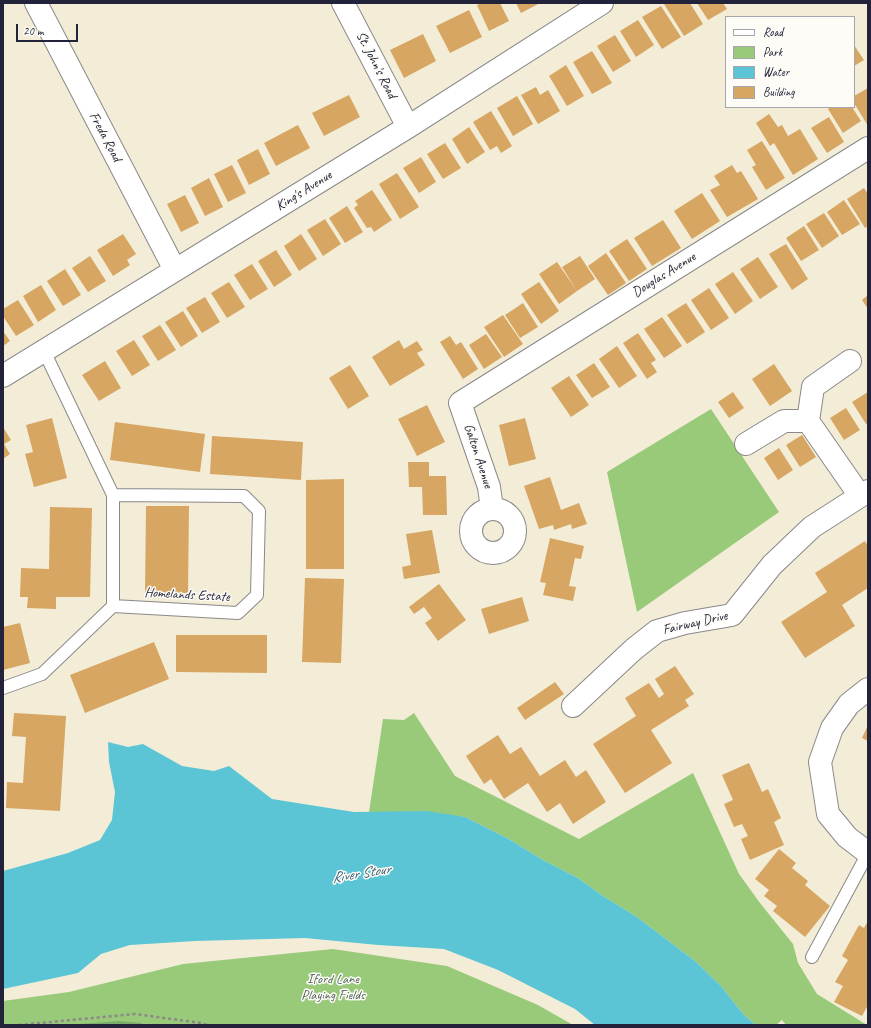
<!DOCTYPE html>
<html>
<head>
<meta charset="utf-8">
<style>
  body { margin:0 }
  #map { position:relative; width:871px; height:1028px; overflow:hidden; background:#f3edd7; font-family:Caveat,sans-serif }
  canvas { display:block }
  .frame { position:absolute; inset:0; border:4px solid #22223b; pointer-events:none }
  .legend { position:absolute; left:725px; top:16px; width:130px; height:92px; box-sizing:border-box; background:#fdfcf7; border:1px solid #a5a5ac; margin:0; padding:5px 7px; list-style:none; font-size:12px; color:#22223b }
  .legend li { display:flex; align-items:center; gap:8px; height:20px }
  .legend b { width:20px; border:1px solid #a5a5ac }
  .scale { position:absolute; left:16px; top:24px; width:62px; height:18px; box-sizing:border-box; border:2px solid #22223b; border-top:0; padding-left:5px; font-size:12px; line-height:14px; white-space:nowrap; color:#22223b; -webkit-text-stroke:3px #fdfcf7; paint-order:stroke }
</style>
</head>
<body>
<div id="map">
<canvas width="871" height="1028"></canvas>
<div class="frame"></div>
<ul class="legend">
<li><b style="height:5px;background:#fff"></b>Road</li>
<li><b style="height:11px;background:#98ca7a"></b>Park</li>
<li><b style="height:11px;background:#5bc5d6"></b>Water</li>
<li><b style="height:11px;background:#d6a662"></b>Building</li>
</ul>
<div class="scale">20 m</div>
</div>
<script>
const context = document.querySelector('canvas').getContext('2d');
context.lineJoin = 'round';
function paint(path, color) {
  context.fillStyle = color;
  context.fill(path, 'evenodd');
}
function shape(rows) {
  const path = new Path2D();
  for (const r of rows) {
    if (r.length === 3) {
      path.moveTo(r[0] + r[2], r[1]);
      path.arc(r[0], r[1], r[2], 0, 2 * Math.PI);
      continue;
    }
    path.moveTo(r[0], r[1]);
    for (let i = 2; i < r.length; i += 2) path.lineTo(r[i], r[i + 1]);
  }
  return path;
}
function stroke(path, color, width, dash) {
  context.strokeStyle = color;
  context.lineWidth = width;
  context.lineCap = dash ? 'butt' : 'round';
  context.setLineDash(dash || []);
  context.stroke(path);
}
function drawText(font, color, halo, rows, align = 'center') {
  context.font = font + ' Caveat,sans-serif';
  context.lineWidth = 3;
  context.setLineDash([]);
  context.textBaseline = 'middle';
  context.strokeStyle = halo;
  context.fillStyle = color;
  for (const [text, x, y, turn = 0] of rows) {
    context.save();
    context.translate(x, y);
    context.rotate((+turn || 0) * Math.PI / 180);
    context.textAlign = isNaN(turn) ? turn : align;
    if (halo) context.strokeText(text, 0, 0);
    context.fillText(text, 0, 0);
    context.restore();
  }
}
paint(shape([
  [711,409,779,512,637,612,607,472],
  [414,713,455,776,579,839,693,773,739,874,760,903,793,944,798,963,817,994,867,1025,786,1025,782,1020,776,1025,756,1025,744,1015,721,986,695,961,637,917,603,896,578,878,543,860,507,838,465,817,369,812,383,719,404,720],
  [333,949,447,966,538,1005,573,1025,3,1025,3,1001,69,992,183,964]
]), '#98ca7a');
paint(shape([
  [119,1021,141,1023,144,1025,67,1025]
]), '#7aae6a');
paint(shape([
  [108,742,128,747,143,744,182,766,214,771,229,766,272,799,354,812,427,811,465,817,507,838,543,860,578,878,603,896,637,917,695,961,721,986,744,1015,756,1025,595,1025,575,1009,498,970,444,949,378,945,305,938,195,941,130,945,101,954,78,973,3,989,3,871,68,853,100,840,112,820,115,792,109,762]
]), '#5bc5d6');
paint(shape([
  [481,3,500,3,509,21,489,31,477,5],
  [516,3,540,3,521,13],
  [666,3,690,3,703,24,684,36,664,4],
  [697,3,723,3,727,9,708,20],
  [661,6,681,37,662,49,642,17],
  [469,10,482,37,450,53,436,26],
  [638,20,654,45,636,57,620,31],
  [423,34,436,61,404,78,390,50],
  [615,35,631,61,613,72,597,46],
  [854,45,864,60,854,66],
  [592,51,612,83,592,94,573,62],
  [566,65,584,96,567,106,549,76],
  [536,87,540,95,548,90,560,111,538,124,521,95],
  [868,88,868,126,854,103,854,96],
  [349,95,360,117,324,136,312,113],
  [517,96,533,124,513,136,497,108],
  [831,107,852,107,861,121,843,133,828,109],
  [491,111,512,146,501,153,497,146,490,150,473,122],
  [769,114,778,127,782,125,788,136,800,129,818,159,793,175,774,143,770,146,756,123],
  [829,117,844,142,827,153,811,128],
  [298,125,310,148,276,166,264,143],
  [469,127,485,152,467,164,452,139],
  [762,141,785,178,766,190,752,167,756,165,747,150],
  [445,143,461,168,443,179,427,154],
  [258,149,270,174,249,185,237,160],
  [421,157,436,182,419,193,403,168],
  [232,165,246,193,228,202,214,174],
  [732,165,737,173,741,171,758,199,727,217,710,190,720,185,714,176],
  [397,173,419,207,400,219,379,184],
  [209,178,223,207,205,216,191,188],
  [864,188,868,194,868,226,865,228,847,199],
  [372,190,392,220,374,232,371,227,367,228,354,208,358,205,355,201],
  [702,193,720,221,692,239,674,211],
  [185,195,199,223,181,232,167,204],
  [844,200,860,224,842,235,827,212],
  [347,206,363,232,345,243,329,218],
  [824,213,839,236,822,248,806,224],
  [325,219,341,244,323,256,307,230],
  [663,220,681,248,652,266,634,238],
  [804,226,819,250,801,261,786,238],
  [123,234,136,254,127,260,130,265,113,276,97,250],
  [301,234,317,259,299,271,284,246],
  [627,239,647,269,629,281,609,251],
  [786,244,808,279,792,290,769,254],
  [276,250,292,275,274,287,258,261],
  [606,253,626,283,608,295,588,266],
  [90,256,106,281,88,292,72,268],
  [580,256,595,279,577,291,562,267],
  [758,257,778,287,760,299,740,269],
  [557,262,577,291,559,304,539,274],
  [252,264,268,289,250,300,234,275],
  [65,269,81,295,63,306,47,281],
  [733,272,753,301,735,314,715,284],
  [229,282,245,307,227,318,211,293],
  [539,282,559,311,541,324,521,294],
  [41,285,56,310,38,322,23,296],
  [709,288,729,318,711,330,691,300],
  [868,295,868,309,862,300],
  [205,297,220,322,202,333,186,308],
  [18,300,34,325,16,336,3,316,3,309],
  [523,303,538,327,520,338,505,315],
  [686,303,705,332,687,344,667,315],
  [183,311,198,336,181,347,165,322],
  [503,315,523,344,504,357,484,327],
  [662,317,682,346,664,358,644,329],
  [160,325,176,350,158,361,142,336],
  [3,331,10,341,3,346],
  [638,333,656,360,651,363,657,372,647,379,623,343],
  [486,334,502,357,484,369,469,345],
  [450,336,456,345,461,342,478,369,463,379,440,342],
  [134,340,150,365,132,376,116,351],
  [399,340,404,349,417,341,423,350,417,353,425,365,390,386,372,357],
  [617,346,637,376,619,388,599,359],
  [105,361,121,388,99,401,82,375],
  [594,363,610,387,592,398,576,375],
  [774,364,792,391,770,406,752,379],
  [350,365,369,396,348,409,329,378],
  [569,376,589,405,571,417,551,388],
  [733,392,744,408,729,418,718,402],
  [868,392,868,423,866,424,852,402],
  [427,405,445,442,417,456,398,419],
  [846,408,860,430,844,440,830,418],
  [52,418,67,478,34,487,25,454,33,452,26,425],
  [525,418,536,459,509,466,499,425],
  [115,422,205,434,200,472,110,460],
  [3,427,11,440,4,444,10,454,3,459],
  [802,435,816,457,800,467,786,445],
  [212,436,303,442,301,480,210,474],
  [779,448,793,470,778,480,764,458],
  [408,462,429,462,429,476,446,476,447,515,423,515,422,487,409,487],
  [550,477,561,510,579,503,587,524,572,529,571,524,554,530,553,525,539,529,524,486],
  [344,479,344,569,306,569,306,480],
  [146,506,189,506,188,593,145,593],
  [50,507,92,508,90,597,56,597,56,609,27,608,28,597,20,597,21,568,49,569],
  [432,530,440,573,404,579,402,567,411,565,406,534],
  [550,538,584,546,581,559,575,558,569,586,576,587,573,601,543,595,546,583,540,582],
  [865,541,868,546,868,588,842,605,855,626,805,658,781,622,827,592,815,573],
  [305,578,344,579,341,663,302,662],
  [439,584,466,620,438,641,425,623,432,618,424,607,414,614,409,607],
  [522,597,529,621,489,634,481,609],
  [20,623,30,663,3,670,3,627],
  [176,635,267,635,267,673,176,672],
  [154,642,169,679,85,713,70,675],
  [675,666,694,694,685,700,689,706,651,730,672,763,625,793,593,744,636,716,625,698,649,683,659,698,664,694,655,679],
  [555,682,564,694,525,720,517,708],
  [14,713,66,716,60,811,6,808,7,782,23,783,26,737,12,736],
  [868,725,868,741,862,738],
  [498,735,510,754,521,747,540,776,565,760,576,777,586,770,606,802,573,824,560,803,547,812,528,783,504,799,491,779,484,784,466,756],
  [749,763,762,792,768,789,781,818,774,822,784,845,750,860,741,839,748,836,742,824,734,827,724,804,733,800,722,775],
  [779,849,796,863,792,868,808,881,805,885,830,906,805,937,773,911,777,906,764,896,769,890,755,879],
  [868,921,868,1005,862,1016,834,1002,843,986,835,982,848,960,842,956,859,925,864,928]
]), '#d6a662');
const lane = shape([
  [113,606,238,613,257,595,259,511,244,496,113,495],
  [3,688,42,674,113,606,113,495,44,351],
  [812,957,868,853]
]);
const street = shape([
  [36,3,175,270],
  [343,3,408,127],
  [850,361,813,387,808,421,860,496],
  [3,376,408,127,602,3],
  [746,444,784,421,808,421],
  [492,509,489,487,460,403,868,148],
  [493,531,22],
  [868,689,849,704,832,728,820,762,828,814,847,837,868,853],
  [573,706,634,649,657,631,685,623,732,615,772,565,812,527,868,491]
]);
stroke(lane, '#8a8889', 14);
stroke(street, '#8a8889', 24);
stroke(shape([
  [19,1025,135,1014,201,1023,207,1025]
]), '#8a8889', 2.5, [3, 3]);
stroke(lane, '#fff', 12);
stroke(street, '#fff', 22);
drawText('14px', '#22223b', '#fdfcf7', [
  ["St. John's Road",376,65,63],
  ["Freda Road",105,137,62],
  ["King's Avenue",304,191,-32],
  ["Douglas Avenue",664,275,-32],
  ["Galton Avenue",478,456,72],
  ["Homelands Estate",187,595,3],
  ["Fairway Drive",695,623,-13]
]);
drawText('14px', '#4b5d51', '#fdfcf7', [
  ["Iford Lane",333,979],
  ["Playing Fields",333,995]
]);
drawText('italic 15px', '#365b71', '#fdfcf7', [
  ["River Stour",361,874,-9]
]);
</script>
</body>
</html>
